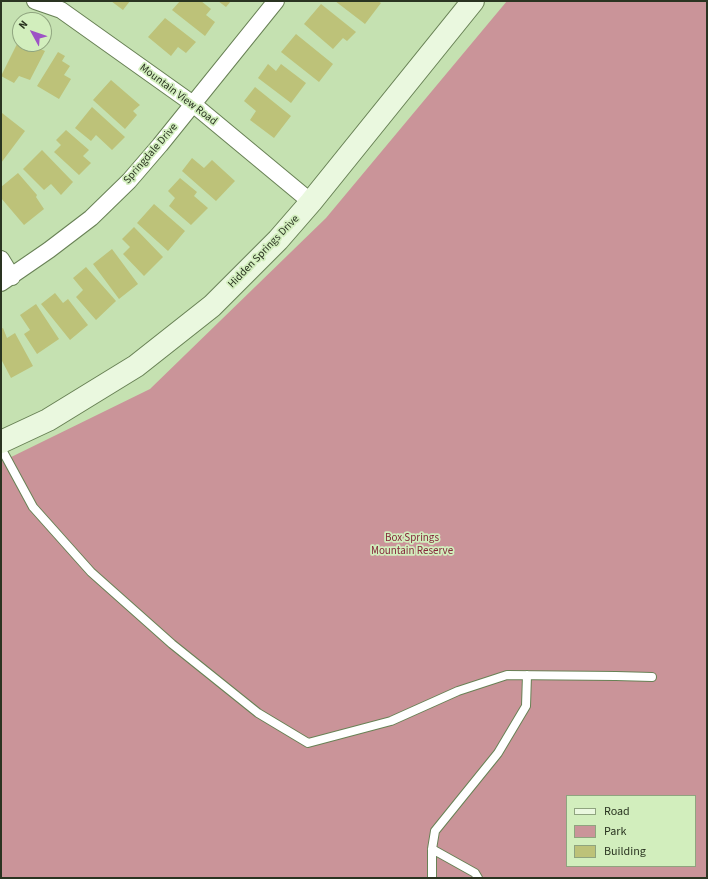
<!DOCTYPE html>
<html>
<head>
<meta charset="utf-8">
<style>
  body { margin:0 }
  #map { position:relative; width:708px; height:879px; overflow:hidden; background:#c5e1b1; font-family:"Source Sans 3",sans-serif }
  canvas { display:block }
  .frame { position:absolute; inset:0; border:2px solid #2a3421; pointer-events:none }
  .legend { position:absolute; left:566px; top:795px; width:130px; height:72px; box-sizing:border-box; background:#d2eebd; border:1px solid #8fa47f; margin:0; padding:5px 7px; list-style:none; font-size:12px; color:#2a3421 }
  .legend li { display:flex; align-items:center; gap:8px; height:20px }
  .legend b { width:20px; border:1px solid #8fa47f }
  .north { position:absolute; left:12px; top:12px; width:40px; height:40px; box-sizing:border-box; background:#d2eebd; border:1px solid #8fa47f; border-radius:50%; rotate:310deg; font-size:11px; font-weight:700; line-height:16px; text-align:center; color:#2a3421 }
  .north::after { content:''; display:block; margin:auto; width:14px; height:18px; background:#9d53c5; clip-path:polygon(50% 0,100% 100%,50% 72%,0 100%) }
</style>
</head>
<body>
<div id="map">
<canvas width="708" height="879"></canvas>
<div class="frame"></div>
<ul class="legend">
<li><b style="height:5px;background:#eaf8df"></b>Road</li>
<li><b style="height:11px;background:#ca9499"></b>Park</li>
<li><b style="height:11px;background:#bdc279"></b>Building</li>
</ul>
<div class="north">N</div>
</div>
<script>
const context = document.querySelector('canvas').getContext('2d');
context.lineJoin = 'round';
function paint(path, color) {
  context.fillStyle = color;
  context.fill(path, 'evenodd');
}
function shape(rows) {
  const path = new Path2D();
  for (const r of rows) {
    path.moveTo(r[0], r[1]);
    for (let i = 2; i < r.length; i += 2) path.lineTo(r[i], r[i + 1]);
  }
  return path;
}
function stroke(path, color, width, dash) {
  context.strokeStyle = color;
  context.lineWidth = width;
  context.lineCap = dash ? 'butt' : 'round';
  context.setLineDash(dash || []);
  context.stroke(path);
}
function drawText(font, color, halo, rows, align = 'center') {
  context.font = font + ' "Source Sans 3",sans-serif';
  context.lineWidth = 3.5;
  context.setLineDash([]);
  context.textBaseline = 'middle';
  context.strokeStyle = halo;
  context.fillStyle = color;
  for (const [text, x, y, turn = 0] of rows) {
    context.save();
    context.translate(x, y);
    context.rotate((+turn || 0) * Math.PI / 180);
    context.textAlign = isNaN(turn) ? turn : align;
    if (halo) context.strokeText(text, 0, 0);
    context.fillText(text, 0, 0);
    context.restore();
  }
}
paint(shape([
  [507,1,707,1,707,878,1,878,1,462,150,389,326,218],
  [567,796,695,796,695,866,567,866]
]), '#ca9499');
paint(shape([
  [111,1,130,1,123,10],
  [180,1,201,1,211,9,206,15,215,22,205,36,172,10],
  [218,1,231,1,226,7],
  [335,1,378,1,381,3,365,24],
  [321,4,356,32,347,41,343,38,333,49,304,24],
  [165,18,196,42,186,53,178,47,171,56,148,37],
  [296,34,333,64,319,82,281,52],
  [20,38,20,44,30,44,45,51,30,80,19,76,14,83,1,76],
  [58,52,65,56,62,61,70,66,64,75,71,79,59,99,37,86],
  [268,64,276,71,281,64,306,83,291,103,258,78],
  [111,80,140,105,133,111,137,115,125,129,93,100],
  [255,87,291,116,274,138,250,120,256,111,244,101],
  [92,107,125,137,112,150,96,135,91,141,75,128],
  [2,113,25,131,1,163,1,115],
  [66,130,89,150,83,156,91,163,79,175,54,152,61,145,56,140],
  [42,150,73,182,61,195,51,184,44,190,23,169],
  [192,158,204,168,212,160,235,181,216,201,182,171],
  [18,173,37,195,36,197,44,209,24,225,1,198,1,187],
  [180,178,197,192,194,196,208,208,191,225,169,206,175,198,168,191],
  [154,204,185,231,168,251,137,223],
  [134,227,163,257,144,276,123,254,130,247,122,239],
  [112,249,138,284,119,299,93,264],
  [86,267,116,301,96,320,76,297,83,290,73,278],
  [55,293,63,303,68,299,88,325,70,340,41,304],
  [36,304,59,339,37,354,24,334,30,330,20,315],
  [3,328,7,338,15,333,33,366,11,378,1,359,1,329]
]), '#bdc279');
const lane = shape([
  [1,448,33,507,91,572,172,644,258,713,308,743,391,721,458,691,507,675,616,676,652,677],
  [432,849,475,873,478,878],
  [432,878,432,849,435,831,498,753,526,706,527,675]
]);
const street = shape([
  [35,1,61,10,193,104,311,202],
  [1,259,12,277],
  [1,283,49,250,91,218,129,181,160,145,276,1]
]);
const secondary = shape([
  [1,442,48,420,136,366,212,306,278,240,311,202,473,1]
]);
stroke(lane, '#688155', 10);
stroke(street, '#688155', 18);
stroke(secondary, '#688155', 24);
stroke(lane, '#fff', 8);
stroke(street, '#fff', 16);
stroke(secondary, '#eaf8df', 22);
drawText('11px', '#2a3421', '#d2eebd', [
  ["Mountain View Road",178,95,37],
  ["Springdale Drive",151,154,-49],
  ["Hidden Springs Drive",264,252,-46]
]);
drawText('11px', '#84283b', '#d2eebd', [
  ["Box Springs",412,539],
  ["Mountain Reserve",412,552]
]);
</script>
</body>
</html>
